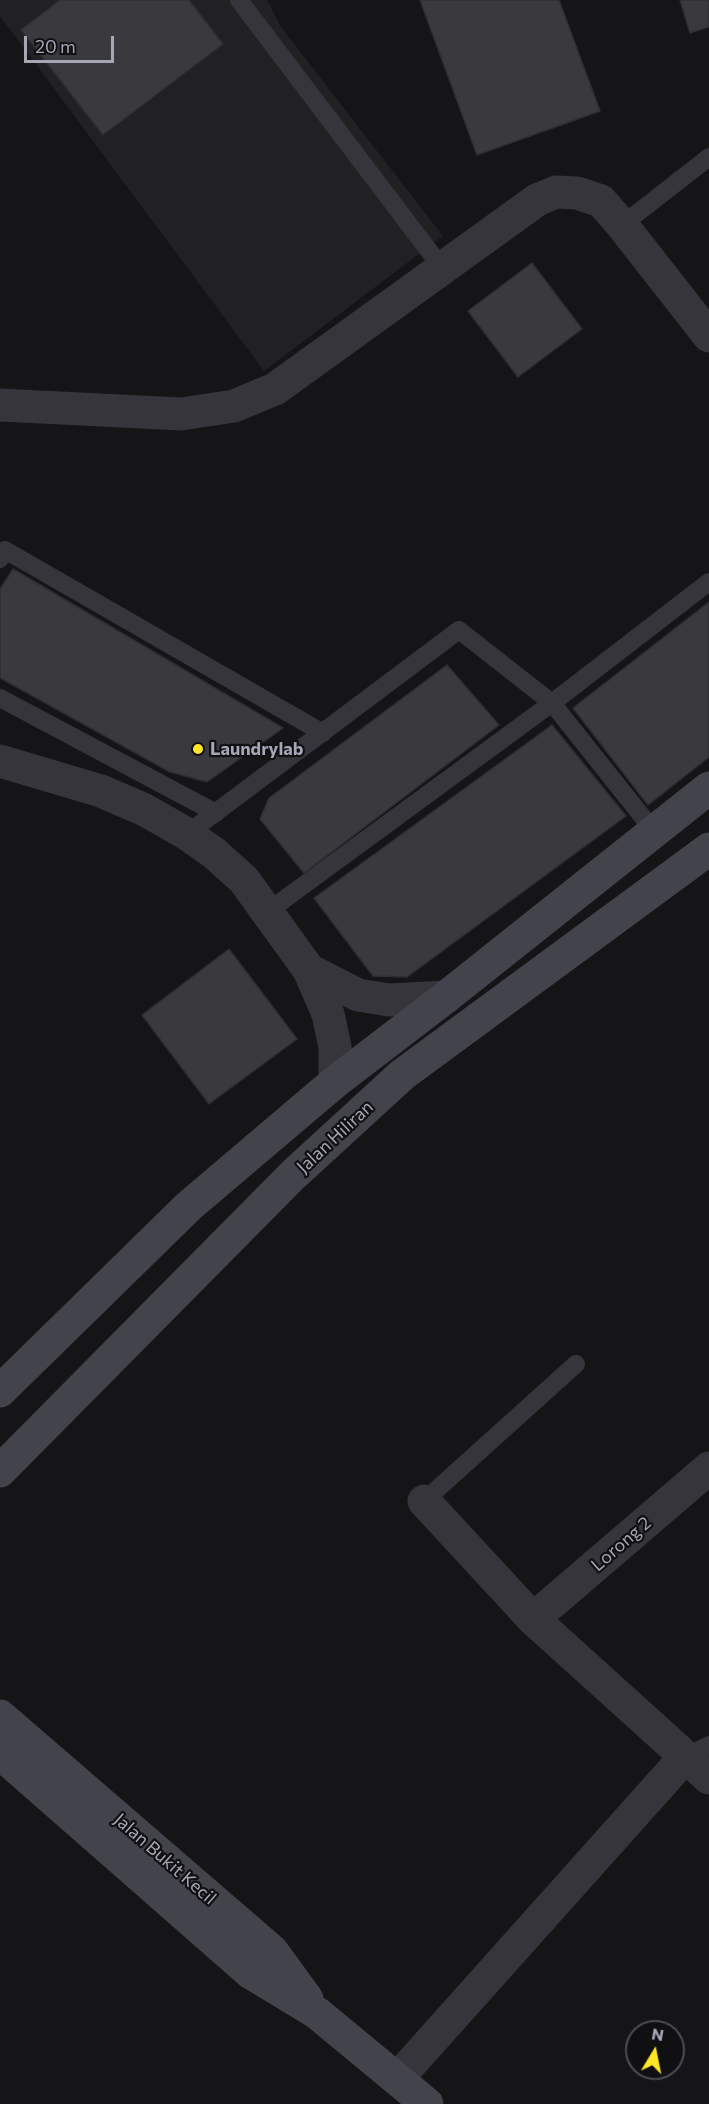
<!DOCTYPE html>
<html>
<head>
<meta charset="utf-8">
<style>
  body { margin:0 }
  #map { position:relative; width:709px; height:2104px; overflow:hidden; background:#151416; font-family:Commissioner,sans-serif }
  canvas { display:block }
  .north { position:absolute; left:625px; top:2020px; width:60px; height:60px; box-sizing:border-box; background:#100f11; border:2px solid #4c4c53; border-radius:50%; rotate:10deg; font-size:16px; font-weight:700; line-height:24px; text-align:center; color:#a5a7b7 }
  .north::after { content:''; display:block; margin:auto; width:21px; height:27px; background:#fee525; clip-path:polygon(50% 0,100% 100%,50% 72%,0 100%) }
  .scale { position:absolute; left:24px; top:36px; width:90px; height:27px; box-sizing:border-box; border:3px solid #a5a7b7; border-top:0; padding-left:8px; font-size:18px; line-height:21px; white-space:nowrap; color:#a5a7b7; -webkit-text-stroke:4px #100f11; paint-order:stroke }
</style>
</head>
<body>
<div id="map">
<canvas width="709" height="2104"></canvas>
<div class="north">N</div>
<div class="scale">20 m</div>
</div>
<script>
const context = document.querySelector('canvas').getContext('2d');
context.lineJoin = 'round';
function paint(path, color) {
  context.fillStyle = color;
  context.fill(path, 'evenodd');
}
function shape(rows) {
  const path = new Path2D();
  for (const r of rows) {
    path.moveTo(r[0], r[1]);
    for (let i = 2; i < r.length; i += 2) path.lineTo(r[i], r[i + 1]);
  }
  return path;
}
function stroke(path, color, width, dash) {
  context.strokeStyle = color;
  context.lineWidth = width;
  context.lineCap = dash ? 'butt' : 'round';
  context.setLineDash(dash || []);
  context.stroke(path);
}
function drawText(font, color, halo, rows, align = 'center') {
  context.font = font + ' Commissioner,sans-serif';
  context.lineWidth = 4.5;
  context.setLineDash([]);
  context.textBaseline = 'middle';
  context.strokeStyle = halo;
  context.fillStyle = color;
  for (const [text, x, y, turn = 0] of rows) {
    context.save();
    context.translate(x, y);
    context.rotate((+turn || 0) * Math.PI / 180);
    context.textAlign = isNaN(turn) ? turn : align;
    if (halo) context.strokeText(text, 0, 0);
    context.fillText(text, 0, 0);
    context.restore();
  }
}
paint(shape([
  [0,0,267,0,281,27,443,236,264,371,0,16]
]), '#212023');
const building = shape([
  [60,0,189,0,223,44,103,135,21,30,60,0],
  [420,0,559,0,600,111,477,155,420,0],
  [680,0,709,0,709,27,690,33,680,0],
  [532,263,582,329,518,377,468,311,532,263],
  [13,569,283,728,207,782,170,772,0,678,0,589,13,569],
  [709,602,709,757,648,805,573,708,709,602],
  [447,665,499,725,304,873,260,819,269,798,447,665],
  [552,725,626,816,407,977,373,976,314,898,552,725],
  [229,949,297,1039,209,1104,142,1015,229,949]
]);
paint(building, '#3a393e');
stroke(building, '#2f2e32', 1.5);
stroke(shape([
  [239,0,442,268],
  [622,225,709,157],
  [0,559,5,550,323,733],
  [0,698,216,813],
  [187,834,459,630,552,703,653,830],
  [267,912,552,703,709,582],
  [424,1501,576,1364],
  [685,1757,709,1745]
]), '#35353b', 18);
stroke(shape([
  [0,405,181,414,234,406,275,389,537,200,556,192,577,193,601,201,622,225,709,336],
  [424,1501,533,1619,709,1778],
  [533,1619,709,1468],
  [397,2079,685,1757]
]), '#35353b', 33);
stroke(shape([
  [0,761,101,791,145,810,187,834,214,853,244,880,309,970,328,1014,335,1047,335,1082],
  [309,970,358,995,389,1000,446,997]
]), '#35353b', 33);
stroke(shape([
  [0,1391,189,1206,335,1082,446,997,709,788],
  [0,1471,293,1175,402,1075,709,849],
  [0,1716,272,1951,307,1999],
  [0,1753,251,1973,317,2013,427,2104]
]), '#43434c', 33);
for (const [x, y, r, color] of [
  [198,749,6,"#fee525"]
]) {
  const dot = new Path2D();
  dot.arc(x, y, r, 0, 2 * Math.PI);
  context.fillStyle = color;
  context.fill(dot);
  stroke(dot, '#100f11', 2);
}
drawText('bold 18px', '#a5a7b7', '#100f11', [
  ["Laundrylab",210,749]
], 'left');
drawText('18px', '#a5a7b7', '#100f11', [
  ["Jalan Hiliran",335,1137,-43],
  ["Lorong 2",621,1544,-41],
  ["Jalan Bukit Kecil",165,1859,41]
]);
</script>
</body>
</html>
